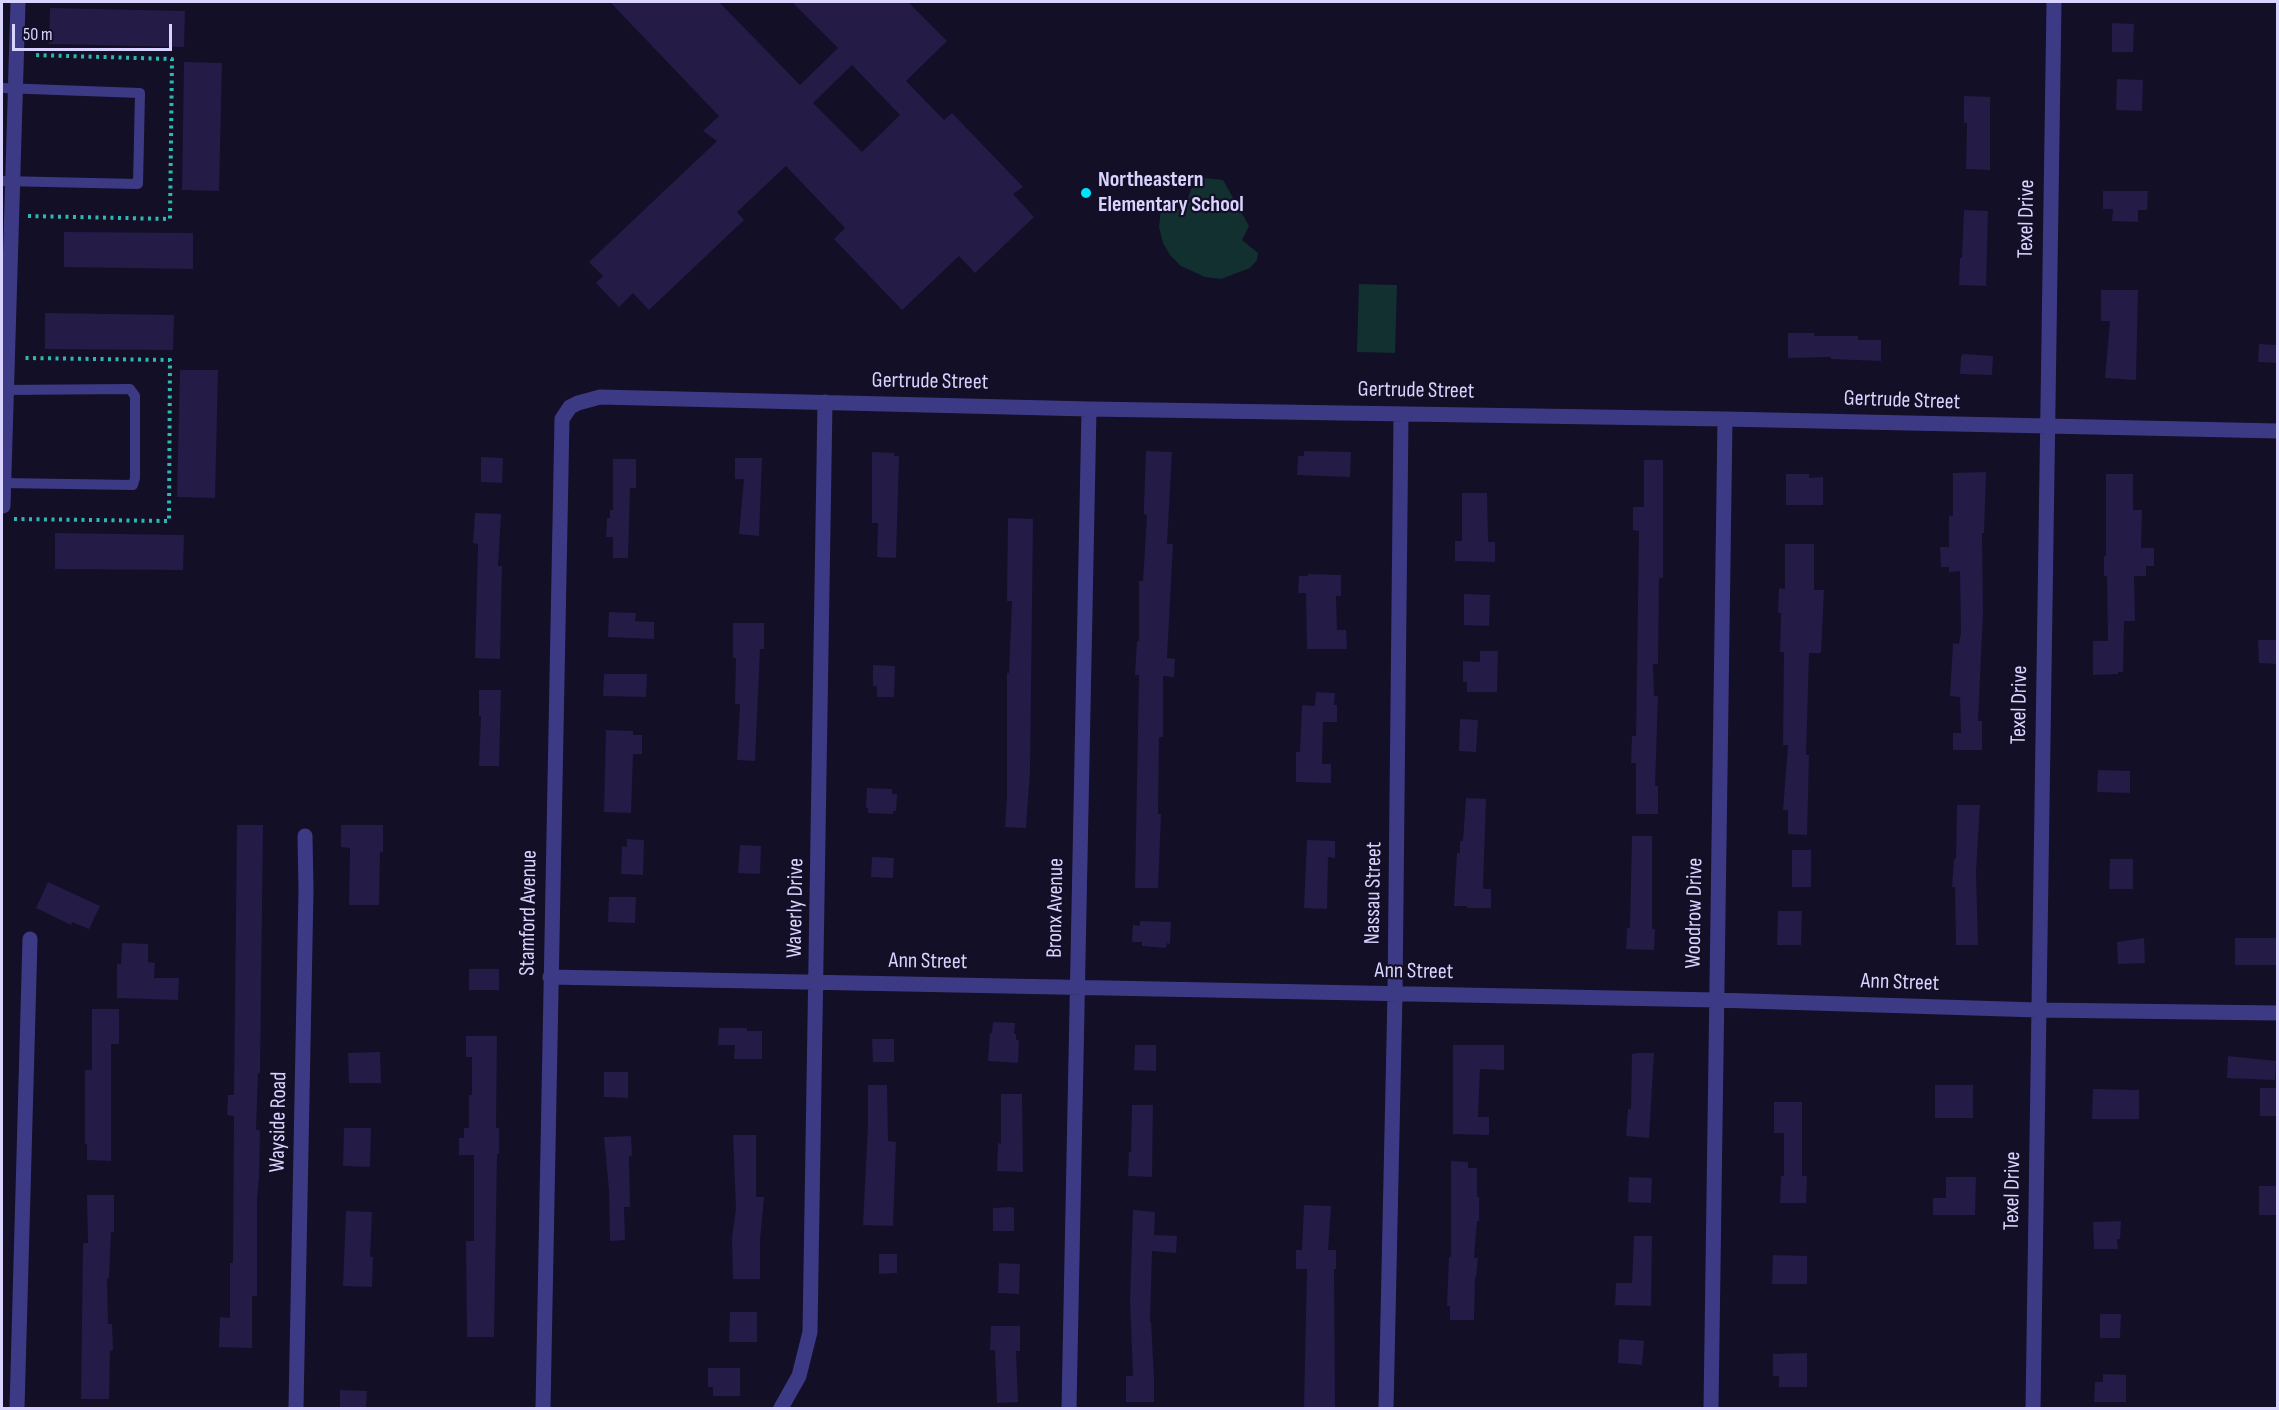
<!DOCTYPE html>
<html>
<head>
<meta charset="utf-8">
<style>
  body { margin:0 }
  #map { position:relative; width:2279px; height:1410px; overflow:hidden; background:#130f26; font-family:"Sofia Sans Condensed",sans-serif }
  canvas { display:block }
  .frame { position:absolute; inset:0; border:3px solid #d9d4ff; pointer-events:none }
  .scale { position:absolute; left:12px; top:24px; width:160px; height:27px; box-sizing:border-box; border:3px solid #d9d4ff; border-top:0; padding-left:8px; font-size:18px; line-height:21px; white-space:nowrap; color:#d9d4ff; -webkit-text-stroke:4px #130f26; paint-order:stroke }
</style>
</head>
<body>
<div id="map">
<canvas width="2279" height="1410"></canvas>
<div class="frame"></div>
<div class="scale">50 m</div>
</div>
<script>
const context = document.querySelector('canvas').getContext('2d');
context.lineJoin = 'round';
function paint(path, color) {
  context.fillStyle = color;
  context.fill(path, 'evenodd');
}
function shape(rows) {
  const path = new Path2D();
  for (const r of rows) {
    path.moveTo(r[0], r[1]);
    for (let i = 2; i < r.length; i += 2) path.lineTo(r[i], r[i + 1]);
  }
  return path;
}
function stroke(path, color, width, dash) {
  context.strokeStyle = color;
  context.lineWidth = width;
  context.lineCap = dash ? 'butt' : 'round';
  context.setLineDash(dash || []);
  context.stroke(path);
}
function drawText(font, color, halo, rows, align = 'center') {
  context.font = font + ' "Sofia Sans Condensed",sans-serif';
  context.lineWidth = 4.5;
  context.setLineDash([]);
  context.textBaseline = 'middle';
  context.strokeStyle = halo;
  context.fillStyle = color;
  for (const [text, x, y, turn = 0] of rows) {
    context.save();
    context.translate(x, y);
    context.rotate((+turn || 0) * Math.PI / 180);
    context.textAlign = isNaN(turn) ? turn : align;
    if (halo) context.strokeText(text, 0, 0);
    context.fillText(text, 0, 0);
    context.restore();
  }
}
paint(shape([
  [1204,178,1223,180,1249,226,1242,240,1258,253,1257,260,1250,268,1221,279,1205,277,1181,266,1170,255,1163,243,1159,227,1161,209,1185,209,1191,189],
  [1359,284,1397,285,1395,353,1357,352]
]), '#12302f');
paint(shape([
  [610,2,719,2,800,85,838,48,792,2,908,2,947,41,906,81,944,120,952,113,1023,187,1013,194,1034,217,975,273,959,256,902,310,834,239,845,228,786,166,737,212,744,220,649,310,633,293,619,307,596,283,603,276,589,262,717,141,703,131,719,116],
  [852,65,900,115,862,152,813,103],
  [50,8,185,11,184,47,49,44],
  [2112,23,2134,24,2133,52,2112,52],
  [184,62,222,63,219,191,182,190],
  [2117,79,2143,80,2142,111,2116,110],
  [1964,96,1990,97,1990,170,1966,169,1967,123,1964,123],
  [2103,191,2148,191,2147,210,2138,210,2138,222,2112,221,2113,209,2103,209],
  [1964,210,1988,211,1986,286,1959,285,1960,258,1962,258],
  [64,232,193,233,193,269,64,267],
  [2101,290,2138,290,2136,380,2105,378,2110,321,2101,321],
  [45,313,174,315,173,350,45,349],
  [1788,333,1814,333,1814,336,1858,336,1858,340,1881,340,1881,361,1831,359,1831,357,1788,358],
  [2259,344,2277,345,2277,363,2258,362],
  [1963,354,1993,356,1992,375,1960,374,1961,357],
  [180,370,218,370,215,498,177,497],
  [1146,451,1172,452,1167,544,1173,544,1167,658,1175,659,1174,677,1163,676,1163,737,1159,737,1158,814,1161,814,1158,888,1135,888,1139,675,1135,675,1137,641,1139,641,1139,581,1143,581,1147,515,1144,514,1144,505],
  [1304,451,1351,452,1350,477,1297,475,1298,456,1304,456],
  [872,452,894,453,894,456,899,456,896,558,877,557,878,523,872,523],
  [481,457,503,458,502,483,481,482],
  [735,458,762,458,759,536,739,534,744,479,735,479],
  [613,459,636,459,636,488,630,488,628,558,613,558,613,537,606,537,607,518,610,518,610,510,613,510],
  [1644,460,1663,460,1663,578,1659,578,1658,664,1653,664,1654,696,1658,696,1655,786,1658,786,1658,814,1636,814,1636,763,1631,763,1632,736,1636,736,1639,531,1633,530,1633,507,1644,507],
  [1986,472,1984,533,1982,533,1983,613,1978,721,1982,721,1982,750,1953,750,1953,733,1961,733,1960,697,1950,696,1953,643,1959,644,1961,633,1960,571,1949,572,1949,567,1941,567,1940,547,1949,547,1949,516,1953,516,1953,473],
  [1786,474,1809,474,1809,478,1823,477,1823,505,1786,505],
  [2106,474,2133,474,2133,510,2142,510,2141,548,2154,548,2154,566,2146,566,2146,576,2134,576,2135,621,2124,621,2123,672,2118,672,2118,674,2093,675,2093,641,2108,641,2107,576,2104,576,2104,556,2106,556],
  [1462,493,1487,493,1488,542,1495,542,1495,562,1455,561,1455,541,1462,541],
  [475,513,501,514,498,566,502,566,500,659,475,658,478,544,473,543],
  [1008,518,1033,519,1030,771,1026,828,1005,827,1007,798,1007,673,1009,673,1012,601,1007,601],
  [55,533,184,535,183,570,55,569],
  [1785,544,1814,544,1814,590,1824,590,1821,653,1809,653,1806,755,1809,755,1807,835,1788,834,1788,810,1783,810,1788,745,1783,745,1784,652,1780,652,1781,613,1778,613,1779,588,1785,589],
  [1308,574,1341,575,1341,596,1336,596,1337,630,1346,630,1347,649,1307,649,1306,593,1298,593,1299,576,1308,576],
  [1464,594,1490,595,1489,626,1464,625],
  [609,612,636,613,635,621,654,622,654,639,608,637],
  [733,623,764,623,764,649,760,649,755,761,737,760,740,704,735,704,736,658,733,658],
  [2258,640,2277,640,2277,664,2259,663],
  [1480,651,1498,651,1497,692,1467,692,1467,682,1463,682,1463,661,1480,662],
  [873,665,895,666,894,697,877,697,877,686,873,686],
  [604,674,647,674,646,697,603,696],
  [479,690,501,690,499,766,479,766,481,716,479,716],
  [1316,692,1335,693,1334,705,1337,705,1337,722,1323,722,1322,764,1331,764,1331,783,1296,782,1296,752,1300,752,1302,705,1315,706],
  [1460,719,1478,720,1476,752,1459,751],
  [606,730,633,731,633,735,642,735,642,754,633,754,631,813,604,812],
  [2098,770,2130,771,2130,793,2097,792],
  [867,788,892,789,892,794,897,794,896,811,893,811,893,814,868,813,868,808,866,808],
  [1466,798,1486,799,1483,887,1484,889,1491,889,1491,908,1467,908,1467,906,1454,906,1457,853,1460,853,1460,841,1463,841],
  [1957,805,1980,805,1976,872,1978,945,1956,945,1955,887,1952,887,1954,859,1956,859],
  [237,825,263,825,260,1073,258,1073,256,1130,260,1130,259,1177,257,1198,257,1296,252,1296,252,1348,219,1347,220,1317,230,1318,230,1263,233,1263,234,1116,227,1115,228,1095,234,1095],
  [341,825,383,825,383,852,380,852,379,905,349,905,350,848,341,847],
  [1632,836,1652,836,1652,929,1655,929,1654,950,1626,949,1627,928,1630,928],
  [627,839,644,840,643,875,621,874,622,846,627,847],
  [1307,840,1335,841,1335,858,1328,857,1327,909,1304,908],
  [740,845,761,846,760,874,738,873],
  [1792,850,1811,850,1811,887,1792,887],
  [872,857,894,858,893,878,871,877],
  [2110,859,2133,859,2133,889,2109,889],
  [48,882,100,906,89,929,72,922,71,925,36,908],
  [609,897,636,897,635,923,608,922],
  [1778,911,1802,911,1801,945,1777,945],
  [1140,921,1171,922,1170,944,1167,943,1166,948,1142,946,1142,942,1132,942,1133,925,1140,926],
  [2144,938,2145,963,2118,964,2117,942],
  [2235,938,2277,938,2277,965,2235,965],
  [122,943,148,944,148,962,155,963,154,978,179,978,178,1000,117,998,117,964,121,964],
  [469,969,499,969,499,990,469,990],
  [92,1009,119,1009,119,1044,111,1044,111,1161,87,1160,87,1144,85,1144,85,1070,92,1070],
  [993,1022,1015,1023,1014,1034,1016,1034,1016,1040,1019,1040,1018,1063,988,1061,990,1033,992,1033],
  [719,1028,747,1028,747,1031,762,1031,762,1059,734,1059,735,1045,718,1045],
  [466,1036,497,1036,496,1128,499,1128,499,1154,497,1154,494,1337,467,1337,466,1241,474,1241,474,1155,459,1155,459,1138,464,1138,464,1128,469,1128,469,1095,472,1095,472,1057,466,1057],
  [872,1039,894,1039,894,1062,873,1062],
  [1135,1045,1156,1045,1156,1071,1134,1070],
  [1453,1045,1504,1045,1504,1070,1480,1069,1478,1117,1489,1117,1489,1135,1453,1134],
  [380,1052,381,1083,349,1083,348,1053],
  [1638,1053,1654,1053,1649,1138,1626,1136,1628,1109,1631,1109,1632,1054],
  [2228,1056,2276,1061,2275,1080,2227,1078],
  [604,1072,628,1072,628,1098,604,1097],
  [868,1085,887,1085,888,1141,896,1142,893,1226,863,1225,868,1124],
  [1935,1085,1973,1085,1973,1118,1935,1118],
  [2260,1088,2277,1088,2277,1116,2260,1116],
  [2093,1089,2139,1090,2139,1119,2092,1119],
  [1001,1094,1022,1094,1023,1172,997,1171,998,1143,1001,1144],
  [1774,1102,1802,1102,1802,1176,1807,1176,1806,1203,1780,1203,1781,1176,1784,1176,1784,1133,1774,1133],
  [1132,1105,1153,1105,1152,1177,1128,1176,1129,1152,1131,1152],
  [344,1128,371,1128,370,1167,343,1166],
  [733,1135,756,1135,756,1197,764,1197,760,1240,760,1279,733,1279,732,1238,736,1209],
  [631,1136,632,1156,629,1156,630,1207,624,1207,625,1240,610,1241,609,1190,604,1137],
  [1451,1161,1468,1162,1468,1168,1477,1168,1477,1197,1479,1197,1479,1221,1477,1221,1474,1258,1478,1258,1476,1277,1475,1277,1474,1320,1450,1320,1450,1306,1447,1306,1449,1257,1451,1257],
  [1629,1177,1652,1178,1651,1203,1628,1202],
  [1946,1177,1976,1177,1975,1215,1933,1215,1933,1198,1946,1198],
  [2259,1186,2277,1186,2277,1215,2259,1215],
  [87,1195,114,1195,114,1232,111,1232,109,1278,107,1278,108,1324,112,1324,113,1350,110,1351,109,1399,81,1399,83,1243,88,1243],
  [1304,1205,1331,1206,1328,1250,1336,1250,1336,1269,1334,1269,1335,1407,1304,1407,1307,1269,1296,1269,1296,1250,1302,1250],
  [1012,1207,1014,1209,1014,1231,993,1231,993,1208],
  [1133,1210,1155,1212,1154,1235,1177,1236,1176,1253,1152,1251,1150,1322,1151,1322,1154,1377,1154,1402,1126,1402,1126,1376,1133,1376,1130,1300],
  [346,1211,372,1212,370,1257,373,1257,372,1287,343,1286],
  [2121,1221,2120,1239,2117,1239,2118,1249,2094,1249,2093,1222],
  [1634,1236,1652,1236,1651,1306,1615,1305,1616,1283,1632,1283],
  [879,1254,897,1254,897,1273,879,1274],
  [1773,1255,1807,1256,1807,1284,1772,1284],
  [999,1263,1020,1264,1019,1294,998,1293],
  [730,1312,757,1312,757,1342,729,1342],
  [2100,1314,2121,1314,2120,1338,2100,1338],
  [991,1326,1020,1326,1020,1351,1016,1351,1018,1402,997,1403,995,1350,990,1350],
  [1619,1339,1644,1341,1642,1365,1618,1363],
  [1807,1353,1807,1387,1779,1387,1779,1376,1773,1376,1773,1354],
  [708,1368,740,1368,740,1396,713,1396,713,1387,708,1387],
  [2103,1374,2126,1375,2126,1402,2094,1402,2095,1382,2103,1382],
  [340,1390,367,1391,366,1408,340,1408]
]), '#241b47');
stroke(shape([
  [28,216,170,219,172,59,33,55],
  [14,519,169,521,170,360,25,358]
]), '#2fb8b0', 4, [3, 4.5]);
stroke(shape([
  [2,88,140,93,138,184,2,181],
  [2,483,133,485,135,478,135,396,130,389,2,390]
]), '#3d3a85', 10);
stroke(shape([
  [3,506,18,2],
  [550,977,1716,1000,2038,1010,2278,1013],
  [17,1408,30,939],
  [296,1408,306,890,305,836],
  [543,1408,562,419,570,407,578,403,600,397,1089,409,1725,419,2278,431],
  [781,1408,799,1376,810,1332,825,402],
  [1069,1408,1089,409],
  [1386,1408,1395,994,1401,414],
  [1711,1408,1725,419],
  [2033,1408,2054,2]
]), '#3d3a85', 15);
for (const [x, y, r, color] of [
  [1086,193,6,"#00e5ff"]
]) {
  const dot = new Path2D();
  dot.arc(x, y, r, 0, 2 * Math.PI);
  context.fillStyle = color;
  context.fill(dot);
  stroke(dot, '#130f26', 2);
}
drawText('bold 22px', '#d9d4ff', '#130f26', [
  ["Northeastern",1098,180],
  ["Elementary School",1098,205]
], 'left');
drawText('22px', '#d9d4ff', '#130f26', [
  ["Texel Drive",2027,219,-89],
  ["Gertrude Street",930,382,1],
  ["Gertrude Street",1416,391,1],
  ["Gertrude Street",1902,401,2],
  ["Texel Drive",2020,705,-89],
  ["Nassau Street",1374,893,-89],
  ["Waverly Drive",796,908,-89],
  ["Bronx Avenue",1056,908,-89],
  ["Stamford Avenue",529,913,-89],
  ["Woodrow Drive",1695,913,-89],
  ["Ann Street",928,962,1],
  ["Ann Street",1414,972,1],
  ["Ann Street",1900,983,2],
  ["Wayside Road",279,1122,-89],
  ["Texel Drive",2013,1191,-89]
]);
</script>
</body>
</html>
